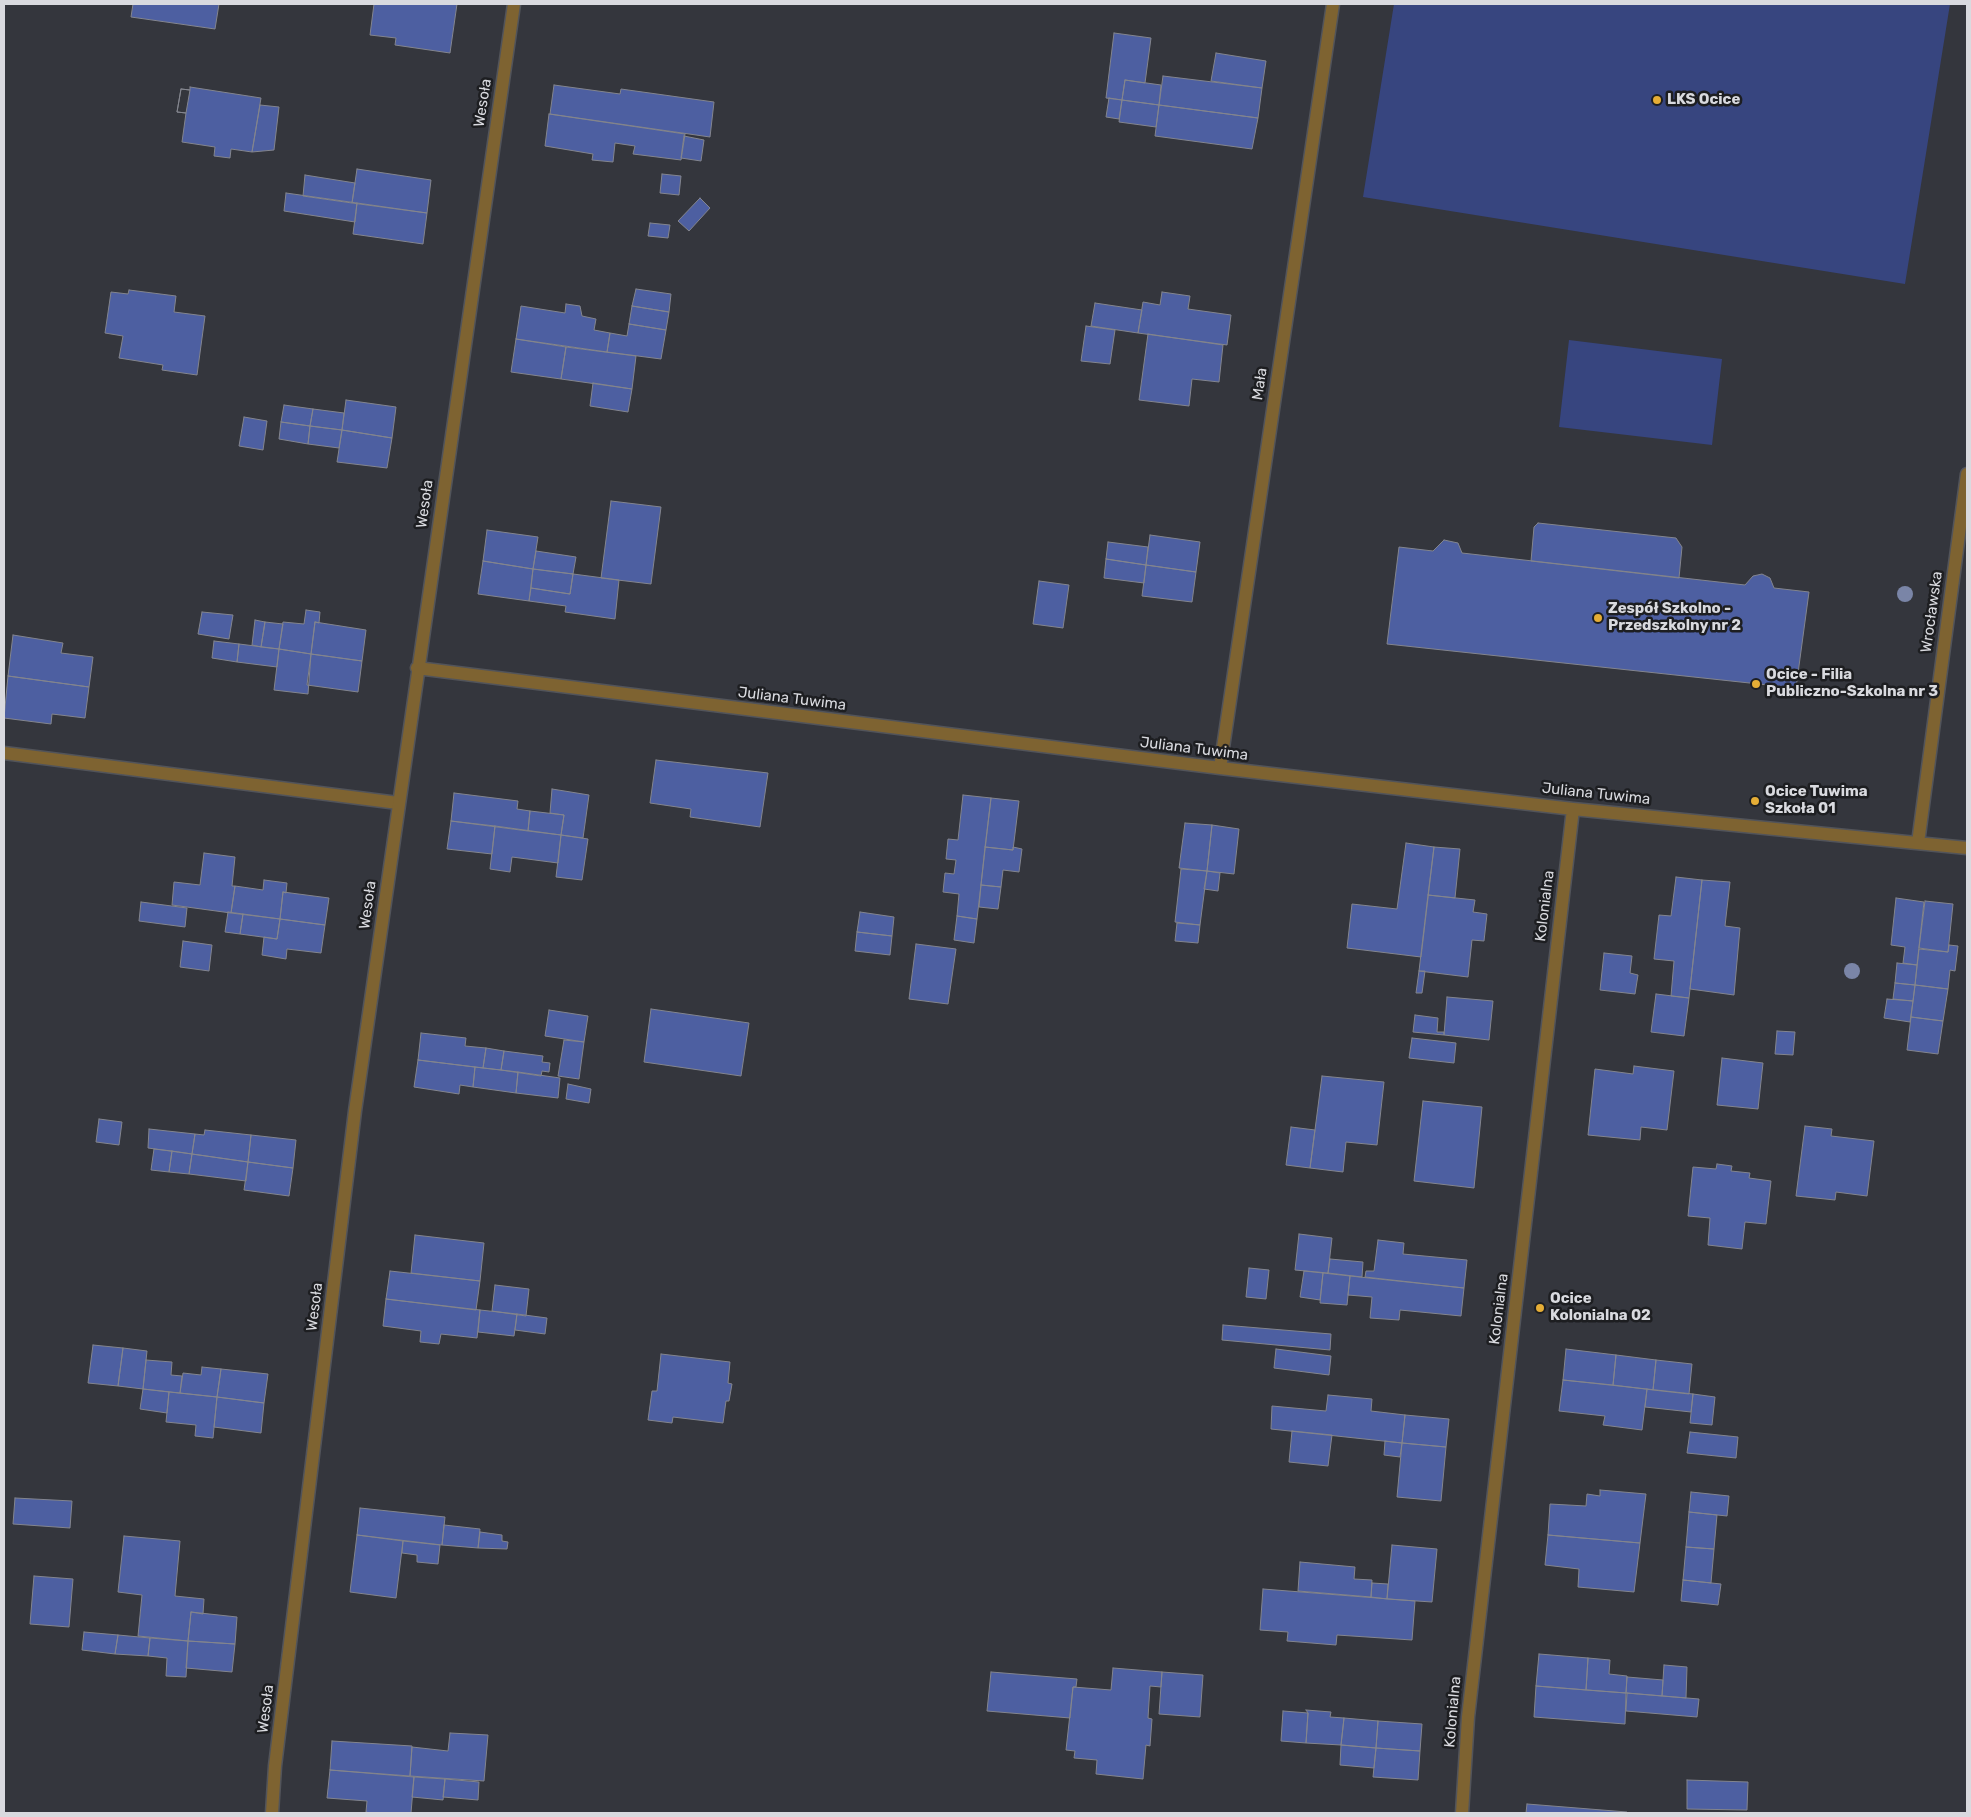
<!DOCTYPE html>
<html>
<head>
<meta charset="utf-8">
<style>
  body { margin:0 }
  #map { position:relative; width:1971px; height:1817px; overflow:hidden; background:#34363d; font-family:Rubik,sans-serif }
  canvas { display:block }
  .frame { position:absolute; inset:0; border:5px solid #d9dadf; pointer-events:none }
</style>
</head>
<body>
<div id="map">
<canvas width="1971" height="1817"></canvas>
<div class="frame"></div>
</div>
<script>
const context = document.querySelector('canvas').getContext('2d');
context.lineJoin = 'round';
function paint(path, color) {
  context.fillStyle = color;
  context.fill(path, 'evenodd');
}
function shape(rows) {
  const path = new Path2D();
  for (const r of rows) {
    path.moveTo(r[0], r[1]);
    for (let i = 2; i < r.length; i += 2) path.lineTo(r[i], r[i + 1]);
  }
  return path;
}
function stroke(path, color, width, dash) {
  context.strokeStyle = color;
  context.lineWidth = width;
  context.lineCap = dash ? 'butt' : 'round';
  context.setLineDash(dash || []);
  context.stroke(path);
}
function drawText(font, color, halo, rows, align = 'center') {
  context.font = font + ' Rubik,sans-serif';
  context.lineWidth = 5;
  context.setLineDash([]);
  context.textBaseline = 'middle';
  context.strokeStyle = halo;
  context.fillStyle = color;
  for (const [text, x, y, turn = 0] of rows) {
    context.save();
    context.translate(x, y);
    context.rotate((+turn || 0) * Math.PI / 180);
    context.textAlign = isNaN(turn) ? turn : align;
    if (halo) context.strokeText(text, 0, 0);
    context.fillText(text, 0, 0);
    context.restore();
  }
}
paint(shape([
  [1394,4,1950,4,1905,284,1363,197],
  [1569,340,1722,359,1712,445,1559,427]
]), '#37457f');
const building = shape([
  [133,4,219,4,215,29,131,17,133,4],
  [374,4,457,4,450,53,395,45,396,38,370,35,374,4],
  [1114,33,1151,38,1145,83,1125,80,1122,100,1106,98,1114,33],
  [1216,53,1266,61,1262,88,1211,81,1216,53],
  [1163,76,1262,88,1258,118,1159,105,1163,76],
  [1125,80,1161,85,1159,105,1122,100,1125,80],
  [554,85,620,94,621,89,714,102,710,137,550,114,554,85],
  [190,87,261,98,252,152,231,149,230,158,214,156,215,147,182,142,186,113,177,112,181,89,190,90,190,87],
  [181,89,190,90,186,113,177,112,181,89],
  [1109,98,1122,100,1119,119,1106,117,1109,98],
  [1122,100,1159,105,1156,127,1119,122,1122,100],
  [260,105,279,107,274,150,252,152,260,105],
  [1159,105,1258,118,1252,149,1155,136,1159,105],
  [549,114,685,134,681,160,633,154,635,146,615,143,613,162,592,160,593,154,545,146,549,114],
  [684,136,704,140,701,161,681,158,684,136],
  [357,169,431,180,427,213,352,203,357,169],
  [662,174,681,176,679,195,660,193,662,174],
  [305,175,355,183,352,203,303,196,305,175],
  [286,193,357,203,355,222,284,211,286,193],
  [700,198,710,208,689,231,678,221,700,198],
  [357,203,427,213,423,244,353,234,357,203],
  [650,223,670,225,668,238,648,236,650,223],
  [636,289,671,294,669,312,632,306,636,289],
  [129,290,176,296,174,312,205,316,197,375,162,370,163,365,119,358,123,336,105,333,111,292,128,294,129,290],
  [1162,292,1190,296,1188,309,1231,315,1227,345,1138,333,1143,302,1160,305,1162,292],
  [1095,303,1142,310,1138,333,1091,326,1095,303],
  [566,304,580,306,582,316,596,319,594,330,610,333,607,352,516,339,521,306,565,313,566,304],
  [632,306,669,312,666,330,629,324,632,306],
  [629,324,666,330,661,359,607,352,610,333,627,336,629,324],
  [1086,326,1115,330,1110,364,1081,361,1086,326],
  [1148,334,1223,345,1219,382,1192,379,1189,406,1139,400,1148,334],
  [516,339,566,347,561,379,511,372,516,339],
  [566,347,636,356,632,389,561,379,566,347],
  [593,383,632,389,628,412,590,406,593,383],
  [346,400,396,407,392,438,342,430,346,400],
  [284,405,313,409,310,426,281,422,284,405],
  [313,409,344,413,342,430,310,426,313,409],
  [244,417,267,421,263,450,239,446,244,417],
  [281,422,310,426,308,444,279,439,281,422],
  [310,426,342,430,339,448,308,444,310,426],
  [342,430,392,438,387,468,337,462,342,430],
  [611,501,661,507,651,584,601,578,611,501],
  [1538,523,1676,538,1682,547,1679,578,1531,561,1534,527,1538,523],
  [487,530,538,537,533,569,483,561,487,530],
  [1150,535,1200,542,1196,572,1146,565,1150,535],
  [1444,540,1458,543,1462,553,1745,585,1753,576,1762,574,1770,578,1774,588,1809,592,1796,688,1387,644,1399,547,1433,551,1444,540],
  [1108,542,1148,547,1146,565,1106,559,1108,542],
  [536,551,576,557,573,574,533,569,536,551],
  [1106,559,1146,565,1144,583,1104,578,1106,559],
  [483,561,533,569,529,601,478,594,483,561],
  [1146,565,1196,572,1192,602,1142,596,1146,565],
  [533,569,573,574,570,594,531,588,533,569],
  [573,574,619,580,615,619,565,612,566,606,529,601,531,588,570,594,573,574],
  [1039,581,1069,585,1063,628,1033,624,1039,581],
  [306,610,320,612,319,623,315,622,311,654,279,649,283,622,304,624,306,610],
  [202,612,233,615,229,639,198,634,202,612],
  [255,620,265,622,261,647,252,645,255,620],
  [265,622,283,624,279,649,261,647,265,622],
  [315,622,366,630,362,661,311,654,315,622],
  [13,635,63,643,61,653,93,657,89,687,8,676,13,635],
  [214,641,239,644,237,662,212,658,214,641],
  [239,644,279,649,277,667,237,662,239,644],
  [279,649,311,654,308,694,274,690,279,649],
  [311,654,362,661,358,692,307,685,311,654],
  [8,676,89,687,85,718,52,714,51,724,4,718,8,676],
  [656,760,768,773,760,827,690,817,691,809,650,803,656,760],
  [552,789,589,795,583,838,561,835,564,815,550,813,552,789],
  [454,793,518,801,517,809,530,811,528,831,451,821,454,793],
  [963,795,991,798,977,919,957,916,959,894,943,892,945,873,954,874,956,860,946,859,948,839,958,840,963,795],
  [991,798,1019,801,1013,850,985,847,991,798],
  [530,811,564,815,561,835,528,831,530,811],
  [451,821,495,826,492,854,447,849,451,821],
  [1185,823,1212,825,1207,871,1179,868,1185,823],
  [1212,825,1239,829,1234,874,1207,871,1212,825],
  [495,826,561,835,558,863,512,857,510,872,490,869,495,826],
  [561,835,588,839,582,880,556,877,561,835],
  [1406,843,1434,847,1421,957,1347,948,1352,904,1397,909,1406,843],
  [985,847,1013,850,1013,847,1022,849,1019,872,1003,870,1001,887,981,885,985,847],
  [1434,847,1460,849,1455,898,1428,895,1434,847],
  [204,853,235,857,232,886,235,886,231,913,172,905,174,882,200,885,204,853],
  [1181,869,1207,871,1200,925,1175,922,1181,869],
  [1207,871,1220,873,1218,891,1204,889,1207,871],
  [1676,877,1702,880,1689,998,1671,996,1674,961,1654,959,1659,915,1671,916,1676,877],
  [264,880,287,883,286,893,283,892,280,919,231,913,235,886,263,890,264,880],
  [1702,880,1730,882,1725,926,1740,928,1734,995,1690,989,1702,880],
  [981,885,1001,887,998,909,979,907,981,885],
  [283,892,329,898,325,925,280,919,283,892],
  [1428,895,1475,900,1473,912,1487,914,1484,941,1472,940,1468,977,1419,971,1428,895],
  [1896,898,1924,902,1917,965,1903,963,1905,947,1891,945,1896,898],
  [1925,901,1953,904,1948,952,1919,948,1925,901],
  [141,902,187,908,185,927,139,921,141,902],
  [228,912,243,914,240,934,225,932,228,912],
  [860,912,894,917,892,936,857,932,860,912],
  [243,914,280,919,277,939,240,934,243,914],
  [957,916,977,919,974,943,954,940,957,916],
  [280,919,325,925,321,953,287,949,286,959,262,955,264,937,277,939,280,919],
  [1177,923,1200,925,1198,943,1175,941,1177,923],
  [857,932,892,936,890,955,855,951,857,932],
  [183,941,212,945,209,971,180,967,183,941],
  [916,944,956,949,948,1004,909,999,916,944],
  [1949,945,1958,946,1955,971,1950,970,1948,989,1915,985,1919,949,1948,952,1949,945],
  [1604,953,1632,956,1630,973,1638,975,1635,994,1600,990,1604,953],
  [1897,963,1917,965,1915,985,1895,983,1897,963],
  [1419,971,1425,971,1422,993,1416,993,1419,971],
  [1895,983,1915,985,1913,1001,1893,999,1895,983],
  [1915,985,1948,989,1943,1021,1911,1017,1915,985],
  [1656,994,1689,998,1684,1036,1651,1032,1656,994],
  [1447,997,1493,1001,1489,1040,1444,1035,1447,997],
  [1887,999,1913,1001,1910,1022,1884,1018,1887,999],
  [651,1009,749,1023,741,1076,644,1062,651,1009],
  [549,1010,588,1016,584,1042,545,1036,549,1010],
  [1415,1015,1438,1018,1437,1032,1444,1032,1444,1035,1413,1032,1415,1015],
  [1911,1017,1943,1021,1938,1054,1907,1050,1911,1017],
  [1777,1031,1795,1032,1793,1055,1775,1054,1777,1031],
  [421,1033,466,1038,465,1046,486,1048,483,1068,418,1060,421,1033],
  [1412,1038,1456,1043,1454,1063,1409,1058,1412,1038],
  [564,1040,584,1042,579,1079,558,1076,564,1040],
  [486,1048,504,1051,501,1070,483,1068,486,1048],
  [504,1051,543,1056,542,1062,550,1063,549,1072,542,1071,541,1076,501,1070,504,1051],
  [1722,1058,1763,1063,1758,1109,1717,1105,1722,1058],
  [418,1060,475,1067,473,1087,460,1085,459,1094,414,1087,418,1060],
  [1634,1066,1674,1071,1667,1130,1641,1127,1640,1140,1588,1135,1595,1069,1633,1074,1634,1066],
  [475,1067,518,1072,516,1093,473,1087,475,1067],
  [518,1072,560,1078,558,1098,516,1093,518,1072],
  [1322,1076,1384,1082,1377,1145,1346,1142,1343,1172,1310,1168,1322,1076],
  [568,1084,591,1089,589,1103,566,1099,568,1084],
  [1423,1101,1482,1107,1474,1188,1414,1181,1423,1101],
  [99,1119,122,1122,119,1145,96,1142,99,1119],
  [1805,1126,1832,1129,1831,1136,1874,1141,1867,1196,1836,1192,1835,1200,1796,1196,1805,1126],
  [1291,1127,1315,1130,1310,1168,1286,1165,1291,1127],
  [149,1129,195,1134,192,1154,148,1148,149,1129],
  [205,1130,251,1135,248,1162,192,1154,195,1134,204,1135,205,1130],
  [251,1135,296,1140,293,1168,248,1162,251,1135],
  [154,1149,172,1151,169,1172,151,1170,154,1149],
  [172,1151,192,1154,189,1174,169,1172,172,1151],
  [192,1154,248,1162,246,1181,189,1174,192,1154],
  [248,1162,293,1168,289,1196,244,1190,248,1162],
  [1717,1164,1732,1166,1731,1171,1750,1173,1749,1178,1771,1181,1766,1224,1745,1222,1742,1249,1708,1245,1710,1218,1688,1216,1693,1167,1716,1169,1717,1164],
  [1299,1234,1332,1238,1328,1273,1295,1270,1299,1234],
  [415,1235,484,1243,480,1281,411,1273,415,1235],
  [1378,1240,1404,1243,1403,1254,1467,1260,1464,1288,1365,1277,1366,1271,1374,1271,1378,1240],
  [1330,1259,1363,1262,1362,1277,1328,1273,1330,1259],
  [1249,1268,1269,1270,1266,1299,1246,1297,1249,1268],
  [390,1271,480,1281,476,1310,386,1299,390,1271],
  [1304,1271,1323,1273,1320,1300,1300,1297,1304,1271],
  [1323,1273,1350,1276,1347,1305,1320,1303,1323,1273],
  [1350,1276,1464,1288,1461,1316,1400,1310,1399,1320,1370,1318,1372,1297,1348,1295,1350,1276],
  [495,1285,529,1289,526,1316,492,1311,495,1285],
  [386,1299,480,1310,477,1338,441,1334,439,1344,420,1342,421,1331,383,1326,386,1299],
  [480,1310,517,1314,514,1336,478,1332,480,1310],
  [517,1314,547,1318,545,1334,515,1330,517,1314],
  [1223,1325,1331,1334,1330,1350,1222,1340,1223,1325],
  [93,1345,123,1348,118,1386,88,1383,93,1345],
  [123,1348,147,1351,143,1389,118,1386,123,1348],
  [1276,1349,1331,1356,1329,1375,1274,1368,1276,1349],
  [1566,1349,1616,1355,1613,1385,1563,1380,1566,1349],
  [661,1354,730,1362,728,1383,732,1384,729,1401,726,1401,723,1423,673,1417,672,1423,648,1420,652,1391,657,1391,661,1354],
  [1616,1355,1656,1360,1653,1390,1613,1385,1616,1355],
  [146,1360,172,1362,171,1375,182,1376,180,1393,143,1389,146,1360],
  [1656,1360,1692,1364,1689,1394,1653,1390,1656,1360],
  [202,1367,221,1369,217,1397,180,1393,183,1373,201,1375,202,1367],
  [221,1369,268,1374,264,1403,217,1397,221,1369],
  [1563,1380,1647,1389,1642,1430,1603,1425,1605,1416,1559,1411,1563,1380],
  [143,1389,169,1392,167,1413,140,1409,143,1389],
  [1647,1389,1693,1394,1691,1412,1645,1407,1647,1389],
  [169,1392,217,1397,213,1438,195,1436,196,1425,166,1422,169,1392],
  [1693,1394,1715,1397,1712,1425,1690,1423,1693,1394],
  [1328,1395,1372,1399,1371,1411,1405,1415,1402,1443,1271,1429,1272,1406,1326,1411,1328,1395],
  [217,1397,264,1403,261,1433,214,1427,217,1397],
  [1405,1415,1449,1419,1446,1447,1402,1443,1405,1415],
  [1292,1431,1332,1435,1328,1466,1289,1462,1292,1431],
  [1690,1432,1738,1437,1736,1458,1687,1453,1690,1432],
  [1385,1441,1402,1443,1400,1457,1384,1455,1385,1441],
  [1402,1443,1446,1447,1441,1501,1397,1497,1402,1443],
  [1600,1490,1646,1494,1640,1543,1548,1535,1550,1504,1586,1506,1587,1494,1600,1496,1600,1490],
  [1691,1492,1729,1496,1727,1516,1689,1512,1691,1492],
  [15,1498,72,1501,70,1528,13,1524,15,1498],
  [360,1508,445,1517,442,1545,357,1535,360,1508],
  [1689,1512,1717,1515,1714,1549,1686,1547,1689,1512],
  [444,1525,480,1529,478,1548,442,1545,444,1525],
  [480,1532,502,1535,502,1541,508,1542,507,1549,478,1548,480,1532],
  [357,1535,403,1541,396,1598,350,1592,357,1535],
  [1548,1535,1640,1543,1634,1592,1578,1587,1579,1569,1545,1565,1548,1535],
  [124,1536,180,1541,175,1596,204,1599,203,1614,191,1612,188,1641,138,1636,142,1595,118,1592,124,1536],
  [403,1541,440,1545,438,1564,417,1562,417,1555,402,1553,403,1541],
  [1392,1545,1437,1549,1432,1602,1387,1599,1392,1545],
  [1686,1547,1714,1549,1711,1583,1683,1580,1686,1547],
  [1300,1562,1355,1567,1354,1579,1372,1580,1371,1597,1298,1591,1300,1562],
  [34,1576,73,1579,69,1627,30,1624,34,1576],
  [1683,1580,1721,1584,1718,1605,1681,1601,1683,1580],
  [1372,1583,1388,1584,1387,1599,1371,1597,1372,1583],
  [1263,1589,1415,1601,1412,1640,1337,1635,1336,1645,1287,1641,1288,1632,1260,1630,1263,1589],
  [191,1612,237,1617,235,1644,188,1641,191,1612],
  [84,1632,118,1635,115,1654,82,1650,84,1632],
  [118,1635,150,1638,148,1656,115,1654,118,1635],
  [150,1638,188,1641,186,1677,166,1676,167,1658,148,1656,150,1638],
  [188,1641,235,1644,232,1672,186,1668,188,1641],
  [1539,1654,1588,1658,1586,1690,1536,1686,1539,1654],
  [1588,1658,1610,1660,1609,1674,1627,1676,1626,1693,1586,1690,1588,1658],
  [1664,1665,1687,1667,1686,1698,1662,1696,1664,1665],
  [1113,1668,1162,1672,1161,1687,1150,1686,1148,1718,1152,1719,1150,1746,1146,1745,1143,1779,1096,1774,1097,1760,1074,1758,1075,1751,1066,1750,1073,1687,1111,1690,1113,1668],
  [991,1672,1077,1679,1076,1687,1073,1687,1070,1718,987,1711,991,1672],
  [1162,1672,1203,1675,1200,1717,1159,1714,1162,1672],
  [1627,1677,1663,1680,1662,1696,1626,1693,1627,1677],
  [1536,1686,1626,1693,1625,1724,1534,1717,1536,1686],
  [1627,1693,1699,1699,1697,1717,1626,1711,1627,1693],
  [1306,1710,1331,1712,1330,1717,1344,1718,1341,1745,1306,1743,1308,1713,1306,1710],
  [1283,1711,1308,1713,1306,1743,1281,1741,1283,1711],
  [1344,1718,1378,1721,1376,1748,1341,1745,1344,1718],
  [1378,1721,1422,1724,1420,1751,1376,1748,1378,1721],
  [450,1733,488,1735,484,1781,410,1776,412,1747,448,1751,450,1733],
  [332,1741,412,1746,410,1776,330,1770,332,1741],
  [1341,1745,1376,1748,1374,1768,1340,1765,1341,1745],
  [1376,1748,1420,1751,1418,1780,1373,1777,1376,1748],
  [330,1770,414,1777,411,1813,370,1813,366,1812,367,1801,327,1798,330,1770],
  [414,1777,445,1779,443,1800,412,1797,414,1777],
  [445,1779,479,1782,478,1800,443,1797,445,1779],
  [1687,1780,1748,1782,1747,1810,1687,1809,1687,1780],
  [1527,1804,1627,1812,1627,1813,1526,1813,1527,1804]
]);
paint(building, '#4d5fa1');
stroke(building, '#83858e', 1);
const lane = shape([
  [4,753,398,803]
]);
const street = shape([
  [417,668,1220,768,1573,809,1967,848],
  [1220,768,1333,4],
  [1918,843,1967,474],
  [272,1813,275,1766,355,1111,514,4],
  [1462,1813,1468,1717,1573,809]
]);
stroke(lane, '#52545a', 15);
stroke(street, '#52545a', 15);
stroke(lane, '#7e6331', 12);
stroke(street, '#7e6331', 12);
context.fillStyle = '#7a85a7';
for (const [x, y] of [
  [1905,594],
  [1852,971]
]) {
  context.beginPath();
  context.arc(x, y, 8, 0, 2 * Math.PI);
  context.fill();
}
for (const [x, y, r, color] of [
  [1657,100,5,"#e5ad36"],
  [1598,618,5,"#e5ad36"],
  [1756,684,5,"#e5ad36"],
  [1755,801,5,"#e5ad36"],
  [1540,1308,5,"#e5ad36"]
]) {
  const dot = new Path2D();
  dot.arc(x, y, r, 0, 2 * Math.PI);
  context.fillStyle = color;
  context.fill(dot);
  stroke(dot, '#1d1e21', 2);
}
drawText('bold 15px', '#d9dadf', '#1d1e21', [
  ["LKS Ocice",1667,100],
  ["Zespół Szkolno -",1608,609],
  ["Przedszkolny nr 2",1608,626],
  ["Ocice - Filia",1766,675],
  ["Publiczno-Szkolna nr 3",1766,692],
  ["Ocice Tuwima",1765,792],
  ["Szkoła 01",1765,809],
  ["Ocice",1550,1299],
  ["Kolonialna 02",1550,1316]
], 'left');
drawText('15px', '#d9dadf', '#1d1e21', [
  ["Wesoła",483,103,-81],
  ["Mała",1260,384,-82],
  ["Wesoła",425,504,-82],
  ["Wrocławska",1932,612,-82],
  ["Juliana Tuwima",792,699,7],
  ["Juliana Tuwima",1194,749,7],
  ["Juliana Tuwima",1596,794,6],
  ["Wesoła",368,905,-82],
  ["Kolonialna",1545,906,-83],
  ["Wesoła",315,1307,-83],
  ["Kolonialna",1499,1309,-83],
  ["Wesoła",266,1709,-83],
  ["Kolonialna",1453,1712,-85]
]);
</script>
</body>
</html>
